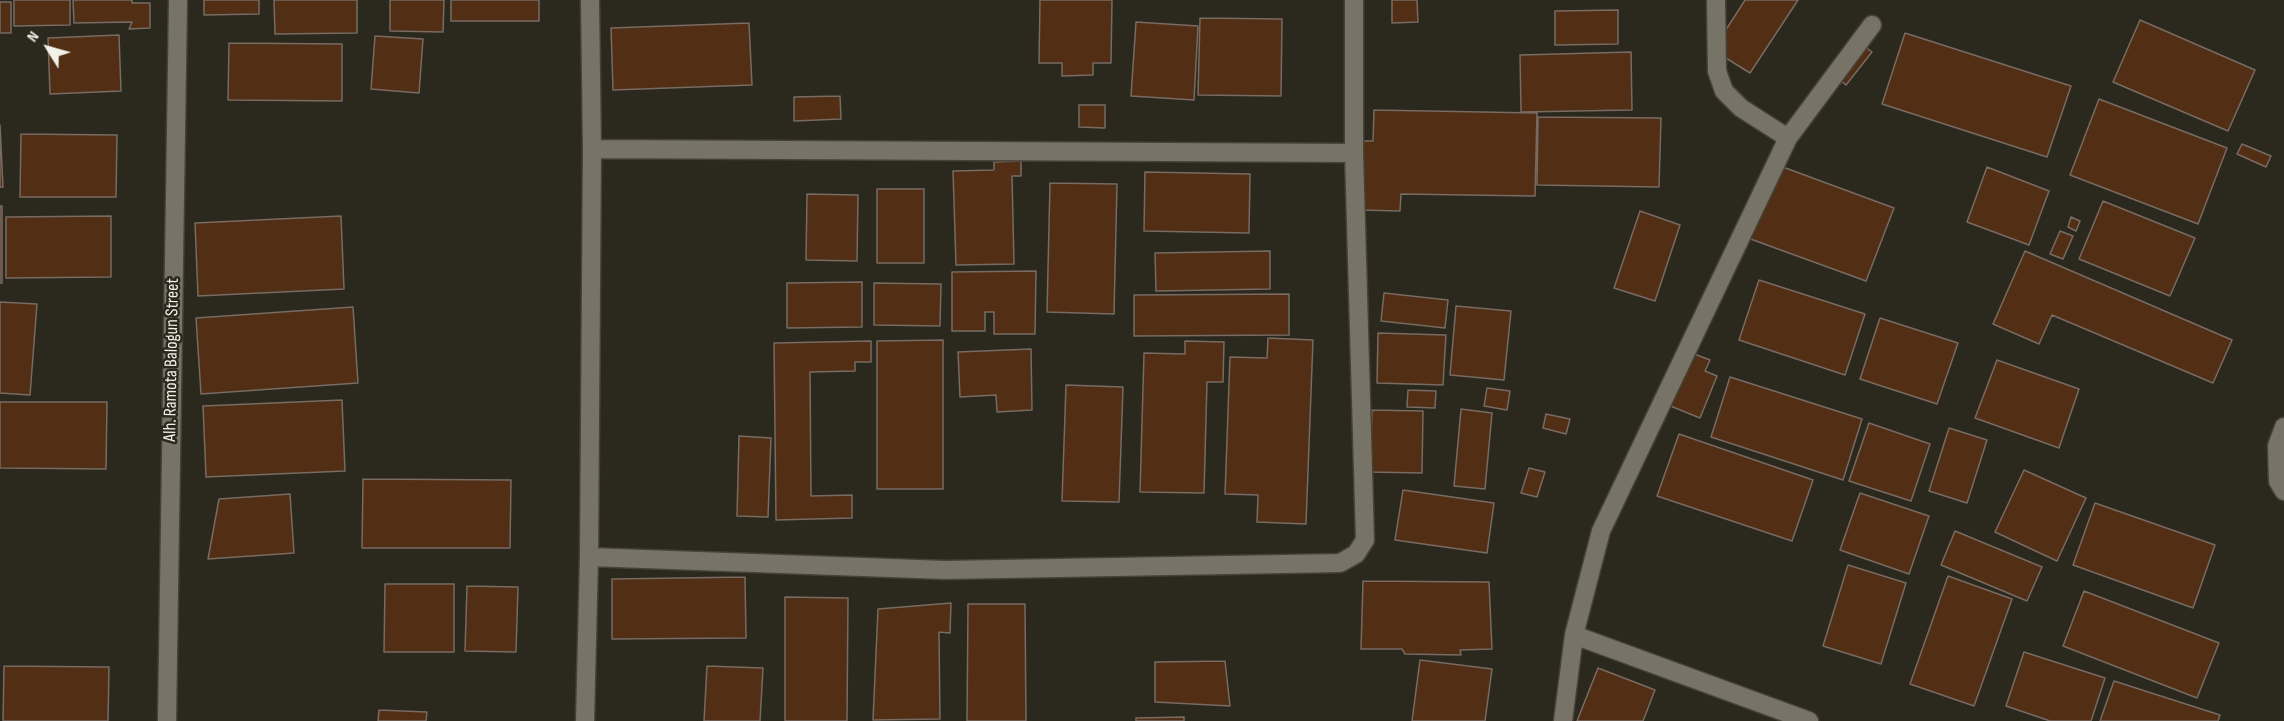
<!DOCTYPE html>
<html>
<head>
<meta charset="utf-8">
<style>
  body { margin:0 }
  #map { position:relative; width:2284px; height:721px; overflow:hidden; background:#2b281d; font-family:"Sofia Sans Condensed",sans-serif }
  canvas { display:block }
  .north { position:absolute; left:18px; top:18px; width:60px; height:60px; -webkit-text-stroke:4px #2b281d; paint-order:stroke; rotate:307deg; font-size:16px; font-weight:700; line-height:24px; text-align:center; color:#f2f0e9 }
  .north::after { content:''; display:block; margin:auto; width:21px; height:27px; background:#f2f0e9; clip-path:polygon(50% 0,100% 100%,50% 72%,0 100%) }
</style>
</head>
<body>
<div id="map">
<canvas width="2284" height="721"></canvas>
<div class="north">N</div>
</div>
<script>
const context = document.querySelector('canvas').getContext('2d');
context.lineJoin = 'round';
function paint(path, color) {
  context.fillStyle = color;
  context.fill(path, 'evenodd');
}
function shape(rows) {
  const path = new Path2D();
  for (const r of rows) {
    path.moveTo(r[0], r[1]);
    for (let i = 2; i < r.length; i += 2) path.lineTo(r[i], r[i + 1]);
  }
  return path;
}
function stroke(path, color, width, dash) {
  context.strokeStyle = color;
  context.lineWidth = width;
  context.lineCap = dash ? 'butt' : 'round';
  context.setLineDash(dash || []);
  context.stroke(path);
}
function drawText(font, color, halo, rows, align = 'center') {
  context.font = font + ' "Sofia Sans Condensed",sans-serif';
  context.lineWidth = 5;
  context.setLineDash([]);
  context.textBaseline = 'middle';
  context.strokeStyle = halo;
  context.fillStyle = color;
  for (const [text, x, y, turn = 0] of rows) {
    context.save();
    context.translate(x, y);
    context.rotate((+turn || 0) * Math.PI / 180);
    context.textAlign = isNaN(turn) ? turn : align;
    if (halo) context.strokeText(text, 0, 0);
    context.fillText(text, 0, 0);
    context.restore();
  }
}
const building = shape([
  [14,0,70,0,70,25,14,26,14,0],
  [73,0,132,0,132,3,150,3,150,28,129,29,132,22,74,23,73,0],
  [204,0,259,0,259,14,204,15,204,0],
  [274,0,357,0,357,33,275,34,274,0],
  [390,0,444,0,443,32,390,31,390,0],
  [451,0,539,0,539,21,451,21,451,0],
  [1040,0,1112,0,1111,63,1093,63,1093,75,1062,76,1062,63,1039,63,1040,0],
  [1392,0,1417,0,1418,22,1392,23,1392,0],
  [1745,0,1798,0,1750,73,1713,50,1745,0],
  [0,2,11,2,11,33,0,33,0,2],
  [1618,10,1618,44,1555,45,1555,11,1618,10],
  [1200,18,1282,19,1281,96,1198,95,1200,18],
  [2140,20,2255,70,2228,131,2113,82,2140,20],
  [1136,22,1198,26,1194,100,1131,96,1136,22],
  [749,23,752,85,613,90,611,28,749,23],
  [1905,33,2071,86,2047,157,1882,104,1905,33],
  [119,35,121,91,50,94,48,38,119,35],
  [375,36,423,39,419,93,371,89,375,36],
  [1859,42,1872,52,1846,85,1834,75,1859,42],
  [229,43,342,44,342,101,228,100,229,43],
  [1631,52,1632,110,1521,112,1520,55,1631,52],
  [840,96,841,119,794,121,794,97,840,96],
  [2099,99,2227,148,2198,224,2070,175,2099,99],
  [1079,105,1105,105,1105,128,1079,127,1079,105],
  [1374,110,1537,113,1535,196,1401,194,1400,211,1360,210,1361,141,1373,141,1374,110],
  [1538,117,1661,118,1659,187,1537,185,1538,117],
  [0,125,3,187,0,187,0,125],
  [21,134,117,135,116,197,20,197,21,134],
  [2242,144,2271,156,2266,167,2237,154,2242,144],
  [1021,161,1021,176,1012,176,1014,264,956,265,953,171,994,170,994,162,1021,161],
  [1772,163,1894,208,1866,281,1745,237,1772,163],
  [1987,167,2049,191,2029,245,1967,222,1987,167],
  [1145,172,1250,174,1249,233,1144,231,1145,172],
  [1050,183,1117,184,1114,314,1047,312,1050,183],
  [877,189,924,189,924,263,877,263,877,189],
  [807,194,858,195,857,261,806,260,807,194],
  [2103,201,2195,238,2170,296,2079,259,2103,201],
  [0,206,2,206,2,283,0,283,0,206],
  [1640,211,1680,225,1655,301,1614,288,1640,211],
  [111,216,111,277,6,278,6,217,111,216],
  [341,216,344,289,198,296,195,223,341,216],
  [2071,217,2080,221,2076,231,2068,227,2071,217],
  [2060,231,2073,236,2063,259,2050,254,2060,231],
  [1270,251,1270,289,1156,291,1155,253,1270,251],
  [2025,251,2232,340,2213,383,2052,315,2039,344,1993,324,2025,251],
  [1036,271,1035,334,994,334,994,312,985,312,985,331,952,331,952,272,1036,271],
  [1759,280,1865,314,1845,375,1739,340,1759,280],
  [862,282,862,327,787,328,787,283,862,282],
  [874,283,941,284,940,326,874,325,874,283],
  [1384,293,1448,300,1445,328,1381,321,1384,293],
  [1289,294,1289,335,1134,336,1134,295,1289,294],
  [0,302,37,304,30,395,0,393,0,302],
  [1456,306,1511,311,1504,380,1450,375,1456,306],
  [353,307,358,383,201,394,196,318,353,307],
  [1880,318,1958,343,1937,404,1860,379,1880,318],
  [1378,333,1446,335,1443,385,1377,383,1378,333],
  [1268,338,1313,340,1306,524,1257,522,1258,495,1225,494,1230,357,1267,358,1268,338],
  [943,340,943,489,877,489,877,341,943,340],
  [871,341,871,362,855,362,855,371,810,372,811,496,852,495,852,518,776,520,774,343,871,341],
  [1185,341,1224,342,1223,382,1207,382,1204,493,1140,492,1144,353,1185,354,1185,341],
  [1031,349,1032,410,997,412,996,395,960,397,958,352,1031,349],
  [1689,352,1710,360,1705,371,1717,376,1700,418,1668,405,1689,352],
  [1997,360,2079,389,2059,448,1975,418,1997,360],
  [1730,377,1862,419,1843,480,1711,437,1730,377],
  [1066,385,1123,387,1119,502,1062,501,1066,385],
  [1487,388,1510,391,1507,410,1484,406,1487,388],
  [1408,390,1436,391,1435,408,1407,407,1408,390],
  [342,400,345,471,206,477,203,406,342,400],
  [0,402,107,402,106,469,0,468,0,402],
  [1461,409,1492,413,1485,489,1454,486,1461,409],
  [1372,410,1423,411,1422,473,1370,472,1372,410],
  [1546,414,1570,419,1566,434,1543,428,1546,414],
  [1869,423,1930,444,1911,501,1849,481,1869,423],
  [1949,428,1987,440,1967,503,1929,491,1949,428],
  [1679,434,1813,480,1792,541,1657,496,1679,434],
  [739,436,771,438,768,517,737,516,739,436],
  [1529,468,1545,472,1537,497,1521,493,1529,468],
  [2024,470,2086,498,2057,561,1995,532,2024,470],
  [363,479,511,480,510,548,362,548,363,479],
  [1403,490,1494,503,1487,553,1395,540,1403,490],
  [1860,493,1929,516,1909,574,1840,550,1860,493],
  [290,494,294,553,208,559,219,499,290,494],
  [2095,503,2215,545,2193,608,2073,565,2095,503],
  [1955,531,2042,567,2027,601,1941,565,1955,531],
  [1848,565,1906,583,1881,664,1823,646,1848,565],
  [1948,576,2012,599,1974,706,1910,684,1948,576],
  [745,577,746,638,612,639,612,579,745,577],
  [1363,581,1489,582,1492,649,1460,650,1461,655,1405,654,1402,649,1361,649,1363,581],
  [385,584,454,584,454,652,384,652,385,584],
  [467,586,518,587,516,652,465,651,467,586],
  [2084,591,2219,643,2197,698,2063,646,2084,591],
  [785,597,848,598,847,721,785,721,785,597],
  [951,603,950,633,939,632,940,719,873,720,878,609,951,603],
  [968,604,1025,604,1026,721,967,721,968,604],
  [2024,652,2105,678,2091,721,2050,721,2006,706,2024,652],
  [1420,660,1492,669,1485,721,1412,721,1420,660],
  [1225,661,1230,706,1155,702,1155,662,1225,661],
  [4,666,109,667,108,721,3,721,4,666],
  [707,666,763,668,760,721,704,721,707,666],
  [1598,668,1655,690,1643,721,1577,721,1598,668],
  [2114,681,2220,715,2218,721,2100,721,2114,681],
  [379,710,427,712,426,721,378,721,379,710],
  [1184,717,1184,721,1136,721,1136,718,1184,717]
]);
paint(building, '#522f14');
stroke(building, '#776b63', 1.5);
const minor = shape([
  [1716,0,1717,71,1724,91,1741,108,1788,138],
  [592,149,1354,153],
  [2284,427,2277,446,2278,481,2284,491],
  [589,557,945,570,1340,563,1356,554,1365,540,1354,153,1354,0],
  [1574,635,1809,721],
  [167,721,178,0],
  [585,721,589,557,592,149,590,0],
  [1563,721,1574,635,1601,531,1788,138,1872,25]
]);
stroke(minor, '#454239', 21);
stroke(minor, '#777366', 18);
drawText('18px', '#f2f0e9', '#2b281d', [
  ["Alh. Ramota Balogun Street",172,360,-89]
]);
</script>
</body>
</html>
